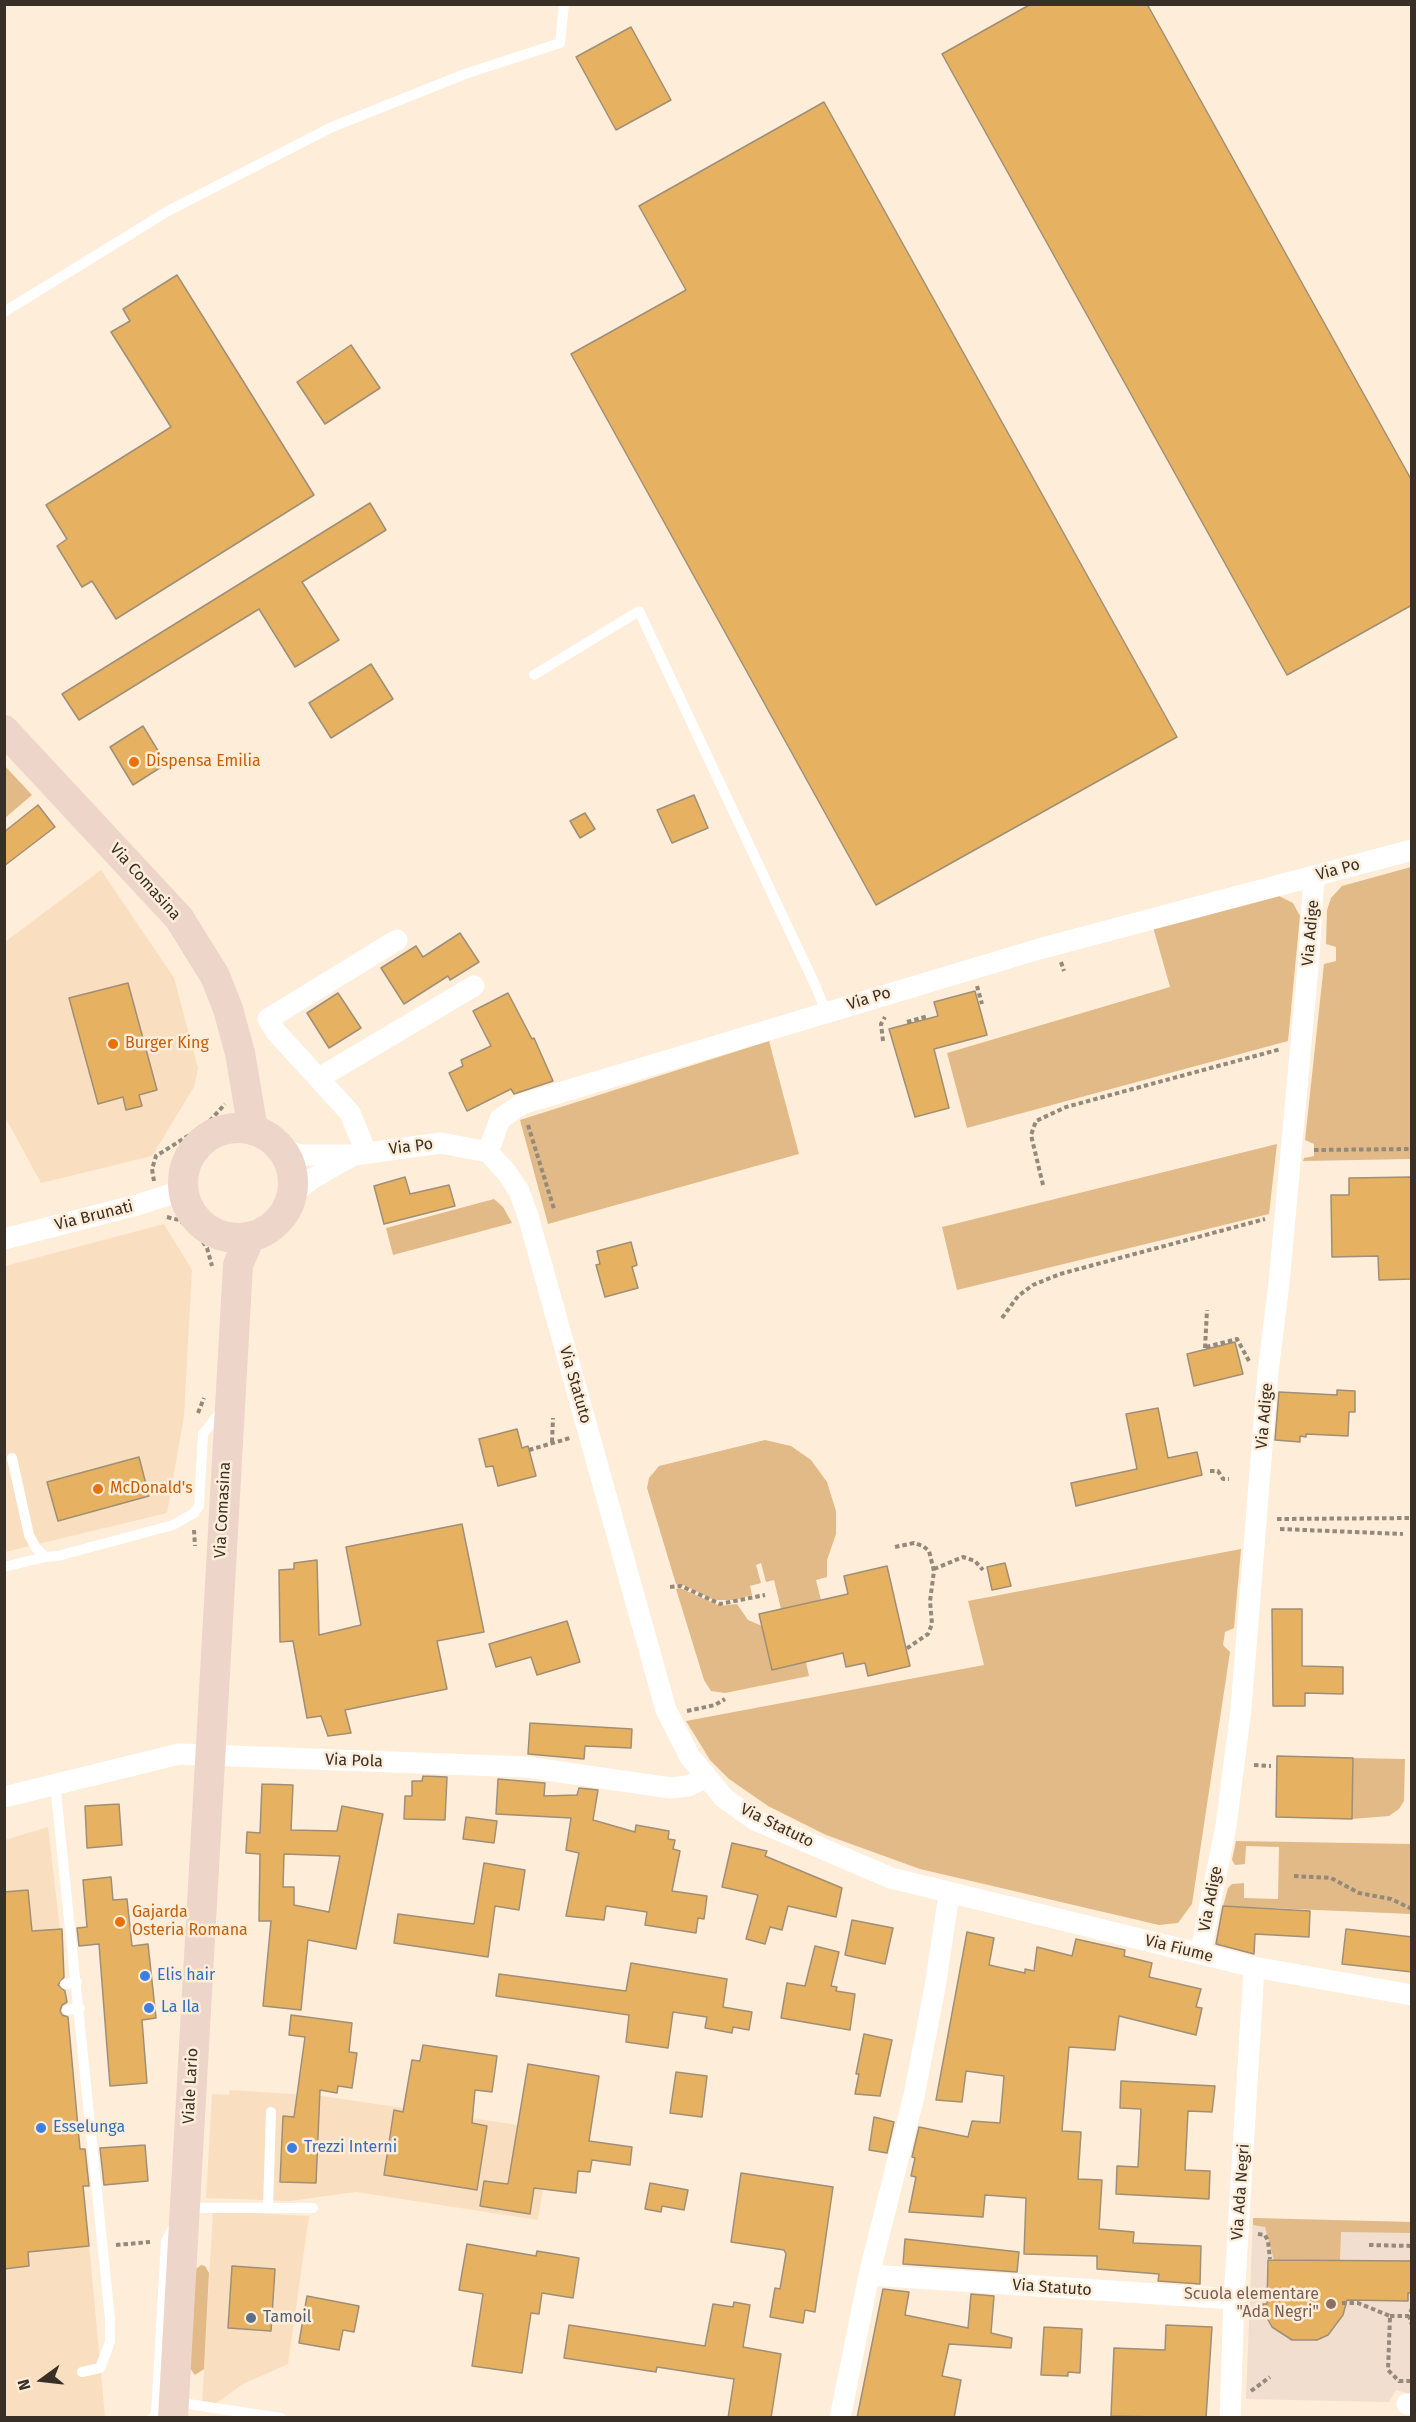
<!DOCTYPE html>
<html>
<head>
<meta charset="utf-8">
<style>
  body { margin:0 }
  #map { position:relative; width:1416px; height:2422px; overflow:hidden; background:#feedd9; font-family:"Fira Sans",sans-serif }
  canvas { display:block }
  .frame { position:absolute; inset:0; border:6px solid #383026; pointer-events:none }
  .north { position:absolute; left:12px; top:2350px; width:60px; height:60px; -webkit-text-stroke:4px #feedd9; paint-order:stroke; rotate:255deg; font-size:16px; font-weight:700; line-height:24px; text-align:center; color:#383026 }
  .north::after { content:''; display:block; margin:auto; width:21px; height:27px; background:#383026; clip-path:polygon(50% 0,100% 100%,50% 72%,0 100%) }
</style>
</head>
<body>
<div id="map">
<canvas width="1416" height="2422"></canvas>
<div class="frame"></div>
<div class="north">N</div>
</div>
<script>
const context = document.querySelector('canvas').getContext('2d');
context.lineJoin = 'round';
function paint(path, color) {
  context.fillStyle = color;
  context.fill(path, 'evenodd');
}
function shape(rows) {
  const path = new Path2D();
  for (const r of rows) {
    if (r.length === 3) {
      path.moveTo(r[0] + r[2], r[1]);
      path.arc(r[0], r[1], r[2], 0, 2 * Math.PI);
      continue;
    }
    path.moveTo(r[0], r[1]);
    for (let i = 2; i < r.length; i += 2) path.lineTo(r[i], r[i + 1]);
  }
  return path;
}
function stroke(path, color, width, dash) {
  context.strokeStyle = color;
  context.lineWidth = width;
  context.lineCap = dash ? 'butt' : 'round';
  context.setLineDash(dash || []);
  context.stroke(path);
}
function drawText(font, color, halo, rows, align = 'center') {
  context.font = font + ' "Fira Sans",sans-serif';
  context.lineWidth = 5;
  context.setLineDash([]);
  context.textBaseline = 'middle';
  context.strokeStyle = halo;
  context.fillStyle = color;
  for (const [text, x, y, turn = 0] of rows) {
    context.save();
    context.translate(x, y);
    context.rotate((+turn || 0) * Math.PI / 180);
    context.textAlign = isNaN(turn) ? turn : align;
    if (halo) context.strokeText(text, 0, 0);
    context.fillText(text, 0, 0);
    context.restore();
  }
}
paint(shape([
  [101,870,174,978,198,1068,194,1087,152,1156,41,1183,5,1117,5,942],
  [164,1224,192,1270,184,1416,167,1513,5,1552,5,1266],
  [48,1827,60,1929,105,2417,5,2418,5,1840],
  [230,2090,322,2096,552,2130,538,2220,356,2192,290,2201,206,2198,212,2094,229,2095],
  [213,2211,309,2216,288,2364,243,2384,212,2406,202,2405]
]), '#f9dfbf');
paint(shape([
  [1253,2218,1411,2222,1411,2394,1396,2390,1389,2402,1246,2399]
]), '#f1decf');
paint(shape([
  [4,765,32,795,5,818,4,818],
  [1411,867,1411,1159,1303,1161,1304,1158,1314,1156,1314,1144,1305,1140,1324,964,1336,961,1336,947,1326,944,1327,910,1331,898,1342,886],
  [1279,896,1293,903,1300,916,1288,1041,967,1128,947,1053,1170,987,1153,927],
  [769,1041,799,1154,548,1224,520,1120],
  [1277,1144,1269,1214,957,1290,942,1227],
  [494,1199,503,1207,512,1223,393,1255,386,1228],
  [765,1440,791,1446,811,1460,827,1482,836,1511,836,1534,827,1560,827,1577,816,1580,821,1600,781,1609,774,1580,766,1582,761,1563,756,1565,761,1583,750,1586,752,1595,735,1600,714,1600,683,1585,676,1584,647,1488,649,1478,659,1466],
  [1241,1549,1234,1628,1225,1632,1223,1645,1230,1652,1192,1904,1178,1923,1159,1925,920,1869,826,1835,768,1806,729,1779,710,1760,686,1721,984,1665,968,1601],
  [680,1588,720,1606,737,1604,748,1620,762,1626,772,1670,806,1662,809,1676,725,1693,711,1691,704,1680,676,1589],
  [1353,1758,1405,1759,1404,1801,1399,1809,1389,1816,1352,1819],
  [1236,1841,1411,1844,1411,1914,1223,1906,1228,1888,1232,1884,1244,1883,1244,1898,1278,1899,1279,1847,1246,1846,1245,1864,1235,1865,1232,1860],
  [1253,2218,1411,2222,1411,2233,1341,2232,1340,2260,1274,2260,1265,2227,1253,2225],
  [201,2265,205,2266,209,2273,204,2369,195,2375,189,2367,196,2269]
]), '#e2ba88');
const building = shape([
  [1031,4,1147,4,1412,481,1412,605,1287,675,942,54,1031,4],
  [631,27,671,100,616,130,576,57,631,27],
  [824,102,1177,737,876,905,571,354,686,290,639,206,824,102],
  [177,275,314,495,116,619,92,581,82,587,57,546,67,539,46,505,171,427,111,332,130,321,123,309,177,275],
  [351,345,380,388,325,424,297,382,351,345],
  [370,503,386,530,302,582,339,640,295,667,259,609,79,720,62,694,370,503],
  [371,664,393,699,331,738,309,703,371,664],
  [143,726,166,764,133,785,110,747,143,726],
  [694,795,708,828,672,843,657,810,694,795],
  [38,805,55,827,4,866,4,832,38,805],
  [585,813,595,829,580,838,570,821,585,813],
  [460,933,479,962,450,980,448,976,404,1004,381,968,416,946,423,957,460,933],
  [128,983,157,1090,139,1095,142,1106,126,1110,123,1097,98,1104,69,998,128,983],
  [975,991,987,1035,934,1049,949,1108,915,1117,889,1029,938,1016,934,1002,975,991],
  [338,993,361,1028,329,1048,307,1013,338,993],
  [508,993,532,1039,534,1038,553,1081,514,1094,511,1089,467,1111,449,1073,463,1066,461,1060,491,1046,473,1011,508,993],
  [405,1177,410,1194,449,1185,455,1206,384,1224,374,1186,405,1177],
  [1412,1177,1412,1279,1379,1280,1378,1256,1332,1257,1331,1195,1349,1195,1349,1178,1412,1177],
  [631,1242,637,1265,632,1267,638,1288,605,1297,596,1265,600,1264,597,1251,631,1242],
  [1235,1342,1243,1374,1194,1386,1187,1354,1235,1342],
  [1337,1390,1355,1391,1355,1412,1349,1412,1348,1436,1306,1434,1306,1437,1300,1436,1300,1442,1275,1440,1279,1392,1337,1395,1337,1390],
  [1158,1408,1168,1458,1197,1452,1202,1475,1076,1506,1071,1483,1137,1469,1126,1414,1158,1408],
  [517,1429,522,1448,528,1446,536,1476,498,1486,493,1466,486,1467,479,1439,517,1429],
  [139,1457,149,1496,58,1521,47,1482,139,1457],
  [462,1524,484,1632,437,1641,447,1689,345,1710,351,1733,328,1736,321,1716,307,1718,293,1641,280,1642,279,1570,294,1569,294,1563,317,1560,319,1635,361,1625,346,1547,462,1524],
  [1005,1563,1011,1586,992,1590,987,1567,1005,1563],
  [887,1566,910,1666,868,1676,865,1663,846,1667,843,1653,772,1670,759,1614,848,1594,844,1576,887,1566],
  [1272,1609,1302,1609,1302,1666,1343,1667,1343,1694,1305,1693,1305,1706,1273,1706,1272,1609],
  [567,1621,580,1662,537,1675,531,1657,496,1667,489,1644,567,1621],
  [530,1723,632,1729,631,1748,585,1746,584,1759,528,1754,530,1723],
  [1277,1756,1353,1758,1352,1819,1276,1817,1277,1756],
  [423,1776,447,1777,445,1820,404,1819,405,1796,412,1796,412,1781,422,1781,423,1776],
  [498,1779,545,1783,544,1796,577,1795,579,1788,598,1790,593,1820,635,1832,636,1825,669,1831,668,1839,675,1840,673,1849,680,1851,672,1891,707,1896,704,1919,698,1918,696,1933,645,1925,647,1912,606,1906,604,1920,566,1916,579,1853,566,1850,571,1818,496,1814,498,1779],
  [262,1784,293,1785,291,1830,337,1831,342,1806,383,1814,356,1949,308,1940,301,2010,263,2006,271,1921,259,1921,260,1854,246,1853,247,1832,260,1833,262,1784],
  [284,1854,340,1856,329,1912,294,1905,294,1887,283,1887,284,1854],
  [119,1804,122,1845,87,1848,85,1806,119,1804],
  [466,1817,497,1821,494,1843,463,1839,466,1817],
  [732,1843,767,1851,765,1856,842,1888,836,1917,788,1906,782,1930,770,1927,765,1944,746,1939,758,1895,722,1887,732,1843],
  [484,1863,525,1870,519,1910,495,1906,488,1957,394,1943,398,1914,474,1924,484,1863],
  [111,1877,113,1900,127,1899,132,1946,148,1944,156,2018,142,2020,147,2083,110,2086,99,1944,79,1946,77,1928,87,1927,83,1880,111,1877],
  [28,1890,32,1931,62,1929,64,1977,58,1985,65,1991,67,2002,62,2005,60,2011,62,2015,68,2017,80,2149,85,2149,89,2186,83,2186,89,2246,28,2252,29,2266,4,2269,4,1892,28,1890],
  [1223,1906,1310,1911,1309,1937,1255,1934,1254,1954,1216,1944,1223,1906],
  [852,1920,893,1928,885,1964,845,1955,852,1920],
  [1346,1929,1412,1937,1412,1972,1342,1964,1346,1929],
  [967,1932,994,1938,989,1965,1025,1973,1025,1969,1034,1971,1037,1947,1072,1956,1076,1939,1125,1950,1124,1956,1152,1963,1149,1977,1201,1989,1196,2007,1202,2008,1196,2035,1119,2016,1115,2050,1069,2047,1062,2131,1081,2132,1078,2179,1102,2180,1099,2229,1134,2232,1133,2243,1201,2246,1200,2284,1158,2281,1159,2274,1097,2269,1097,2256,1024,2254,1026,2198,985,2195,983,2217,909,2212,916,2177,911,2176,915,2158,912,2157,919,2127,968,2137,972,2121,1000,2123,1004,2076,966,2071,962,2102,936,2100,967,1932],
  [815,1946,839,1952,831,1986,837,1987,836,1991,855,1994,850,2030,781,2018,787,1983,805,1986,815,1946],
  [631,1963,727,1979,723,2007,752,2012,749,2030,733,2027,732,2033,705,2028,707,2017,673,2012,668,2048,626,2042,629,2015,496,1996,499,1974,626,1991,631,1963],
  [291,2015,352,2023,349,2052,357,2053,352,2088,338,2086,337,2093,320,2090,316,2183,280,2182,283,2116,294,2117,305,2037,289,2035,291,2015],
  [864,2034,892,2040,880,2096,855,2094,859,2074,856,2074,864,2034],
  [423,2045,497,2056,492,2092,475,2090,472,2123,487,2126,477,2190,384,2175,394,2110,403,2112,412,2060,420,2061,423,2045],
  [528,2064,599,2076,589,2141,632,2147,630,2165,592,2160,590,2172,578,2171,576,2193,534,2188,530,2214,480,2206,484,2181,508,2184,528,2064],
  [676,2072,707,2076,702,2117,670,2113,676,2072],
  [1121,2081,1215,2086,1212,2112,1188,2111,1185,2170,1210,2171,1209,2199,1116,2194,1117,2166,1138,2167,1141,2109,1120,2108,1121,2081],
  [874,2117,894,2122,887,2153,869,2150,874,2117],
  [145,2145,148,2181,104,2185,100,2148,145,2145],
  [741,2173,833,2187,815,2312,805,2310,803,2323,770,2317,775,2288,780,2289,786,2254,784,2250,731,2242,741,2173],
  [650,2183,688,2190,684,2210,662,2206,661,2212,645,2209,650,2183],
  [905,2239,1019,2252,1017,2272,903,2264,905,2239],
  [467,2244,536,2256,537,2251,579,2258,573,2298,542,2293,539,2314,531,2313,522,2373,472,2366,483,2294,459,2290,467,2244],
  [1268,2260,1412,2261,1412,2293,1408,2293,1408,2301,1347,2300,1343,2315,1328,2335,1317,2340,1292,2340,1272,2327,1266,2316,1263,2304,1267,2304,1268,2260],
  [232,2266,275,2269,271,2331,228,2328,232,2266],
  [883,2289,909,2292,905,2315,968,2328,971,2294,994,2296,991,2333,1012,2338,1011,2348,949,2344,942,2376,961,2380,954,2418,857,2418,883,2289],
  [307,2296,359,2306,354,2332,343,2330,339,2350,299,2343,307,2296],
  [734,2302,750,2305,743,2347,781,2354,771,2418,728,2418,734,2379,657,2367,656,2372,564,2358,569,2325,705,2346,713,2304,733,2307,734,2302],
  [1166,2325,1212,2327,1206,2418,1111,2416,1114,2348,1165,2350,1166,2325],
  [1044,2327,1082,2329,1080,2373,1068,2372,1068,2376,1041,2375,1044,2327]
]);
paint(building, '#e6b160');
stroke(building, '#a08f77', 1.5);
stroke(shape([
  [1061,962,1064,971],
  [977,986,982,1004],
  [907,1022,928,1016],
  [883,1041,881,1024,885,1017],
  [528,1125,554,1209],
  [1314,1150,1412,1149],
  [154,1181,152,1169,156,1156,207,1124,225,1104],
  [1043,1185,1031,1135,1036,1121,1066,1107,1281,1049],
  [167,1217,179,1220,197,1233,207,1248,212,1266],
  [1002,1318,1018,1296,1033,1285,1060,1274,1265,1219],
  [1206,1347,1237,1339,1249,1361],
  [1205,1348,1207,1310],
  [198,1413,204,1398],
  [552,1442,553,1418],
  [529,1450,570,1438],
  [1210,1471,1218,1471,1223,1479,1229,1479],
  [1277,1519,1412,1518],
  [1280,1529,1403,1534],
  [194,1530,195,1546],
  [895,1547,914,1543,923,1546,929,1551,934,1571,930,1601,932,1624,928,1634,906,1649],
  [934,1569,963,1557,975,1561,983,1570],
  [670,1587,681,1586,720,1604,765,1595],
  [687,1711,715,1705,725,1699],
  [1254,1765,1271,1766],
  [1294,1876,1331,1878,1359,1893,1391,1899,1412,1909],
  [1258,2234,1265,2235,1268,2241,1270,2259],
  [116,2245,150,2242],
  [1369,2245,1412,2246],
  [1342,2303,1358,2303,1390,2316,1388,2370,1399,2381,1410,2381],
  [1412,2308,1409,2316,1412,2325],
  [1390,2316,1409,2316],
  [1251,2391,1270,2377]
]), '#95897a', 4, [4.5, 3]);
stroke(shape([
  [4,312,168,211,332,127,465,74,560,43,564,4],
  [534,675,639,611,816,987,826,1012],
  [12,1458,29,1535,36,1548,45,1557,58,1556,173,1525,194,1513,199,1506,203,1434,222,1410],
  [4,1567,45,1557],
  [55,1783,110,2319,110,2342,100,2368,82,2372],
  [65,1984,77,1982],
  [67,2010,80,2008],
  [188,2208,313,2208],
  [268,2208,271,2112],
  [175,2402,281,2418],
  [152,2418,156,2413,166,2241,175,2224]
]), '#fff', 10);
stroke(shape([
  [319,1078,474,986],
  [282,1150,301,1155,354,1155,441,1143,488,1152,507,1173,519,1191,528,1216,666,1710,690,1757,724,1798,755,1820,891,1878,1254,1967,1412,1995],
  [366,1152,350,1113,276,1032,268,1019,397,940],
  [488,1152,500,1119,522,1104,1039,949,1412,850],
  [292,1195,310,1180,352,1156],
  [4,1239,137,1205,184,1190],
  [4,1797,179,1754,526,1767,671,1788,688,1786,705,1778],
  [1200,1954,1226,1826,1241,1709,1268,1372,1279,1283,1309,956,1314,876],
  [869,2275,1234,2299],
  [1407,2404,1412,2404],
  [840,2418,869,2275,914,2096,935,1987,949,1894],
  [1230,2418,1234,2299,1254,1967]
]), '#fff', 21);
stroke(shape([
  [4,730,179,918,215,976,228,1009,240,1053,253,1130],
  [238,1183,55],
  [173,2418,238,1265,250,1237]
]), '#eed5c9', 30);
for (const [x, y, r, color] of [
  [134,762,6,"#e8710a"],
  [113,1044,6,"#e8710a"],
  [98,1489,6,"#e8710a"],
  [120,1922,6,"#e8710a"],
  [145,1976,6,"#3f7fe0"],
  [149,2008,6,"#3f7fe0"],
  [41,2128,6,"#3f7fe0"],
  [292,2148,6,"#3f7fe0"],
  [1331,2304,6,"#8d6e63"],
  [251,2318,6,"#5c6f8a"]
]) {
  const dot = new Path2D();
  dot.arc(x, y, r, 0, 2 * Math.PI);
  context.fillStyle = color;
  context.fill(dot);
  stroke(dot, '#feedd9', 2);
}
drawText('16px', '#c56008', '#feedd9', [
  ["Dispensa Emilia",146,762],
  ["Burger King",125,1044],
  ["McDonald's",110,1489],
  ["Gajarda",132,1913],
  ["Osteria Romana",132,1931]
], 'left');
drawText('16px', '#383026', '#feedd9', [
  ["Via Po",1338,870,-15],
  ["Via Comasina",145,882,48],
  ["Via Adige",1311,933,-85],
  ["Via Po",869,999,-17],
  ["Via Po",411,1147,-7],
  ["Via Brunati",94,1216,-14],
  ["Via Statuto",575,1385,74],
  ["Via Adige",1265,1416,-85],
  ["Via Comasina",223,1510,-87],
  ["Via Pola",354,1761,2],
  ["Via Statuto",777,1826,26],
  ["Via Adige",1211,1899,-79],
  ["Via Fiume",1179,1949,14],
  ["Viale Lario",191,2086,-87],
  ["Via Ada Negri",1241,2192,-86],
  ["Via Statuto",1052,2288,4]
]);
drawText('16px', '#366cbe', '#feedd9', [
  ["Elis hair",157,1976],
  ["La Ila",161,2008],
  ["Esselunga",53,2128],
  ["Trezzi Interni",304,2148]
], 'left');
drawText('16px', '#785e54', '#feedd9', [
  ["Scuola elementare",1319,2295],
  ["\"Ada Negri\"",1319,2313]
], 'right');
drawText('16px', '#4e5e75', '#feedd9', [
  ["Tamoil",263,2318]
], 'left');
</script>
</body>
</html>
